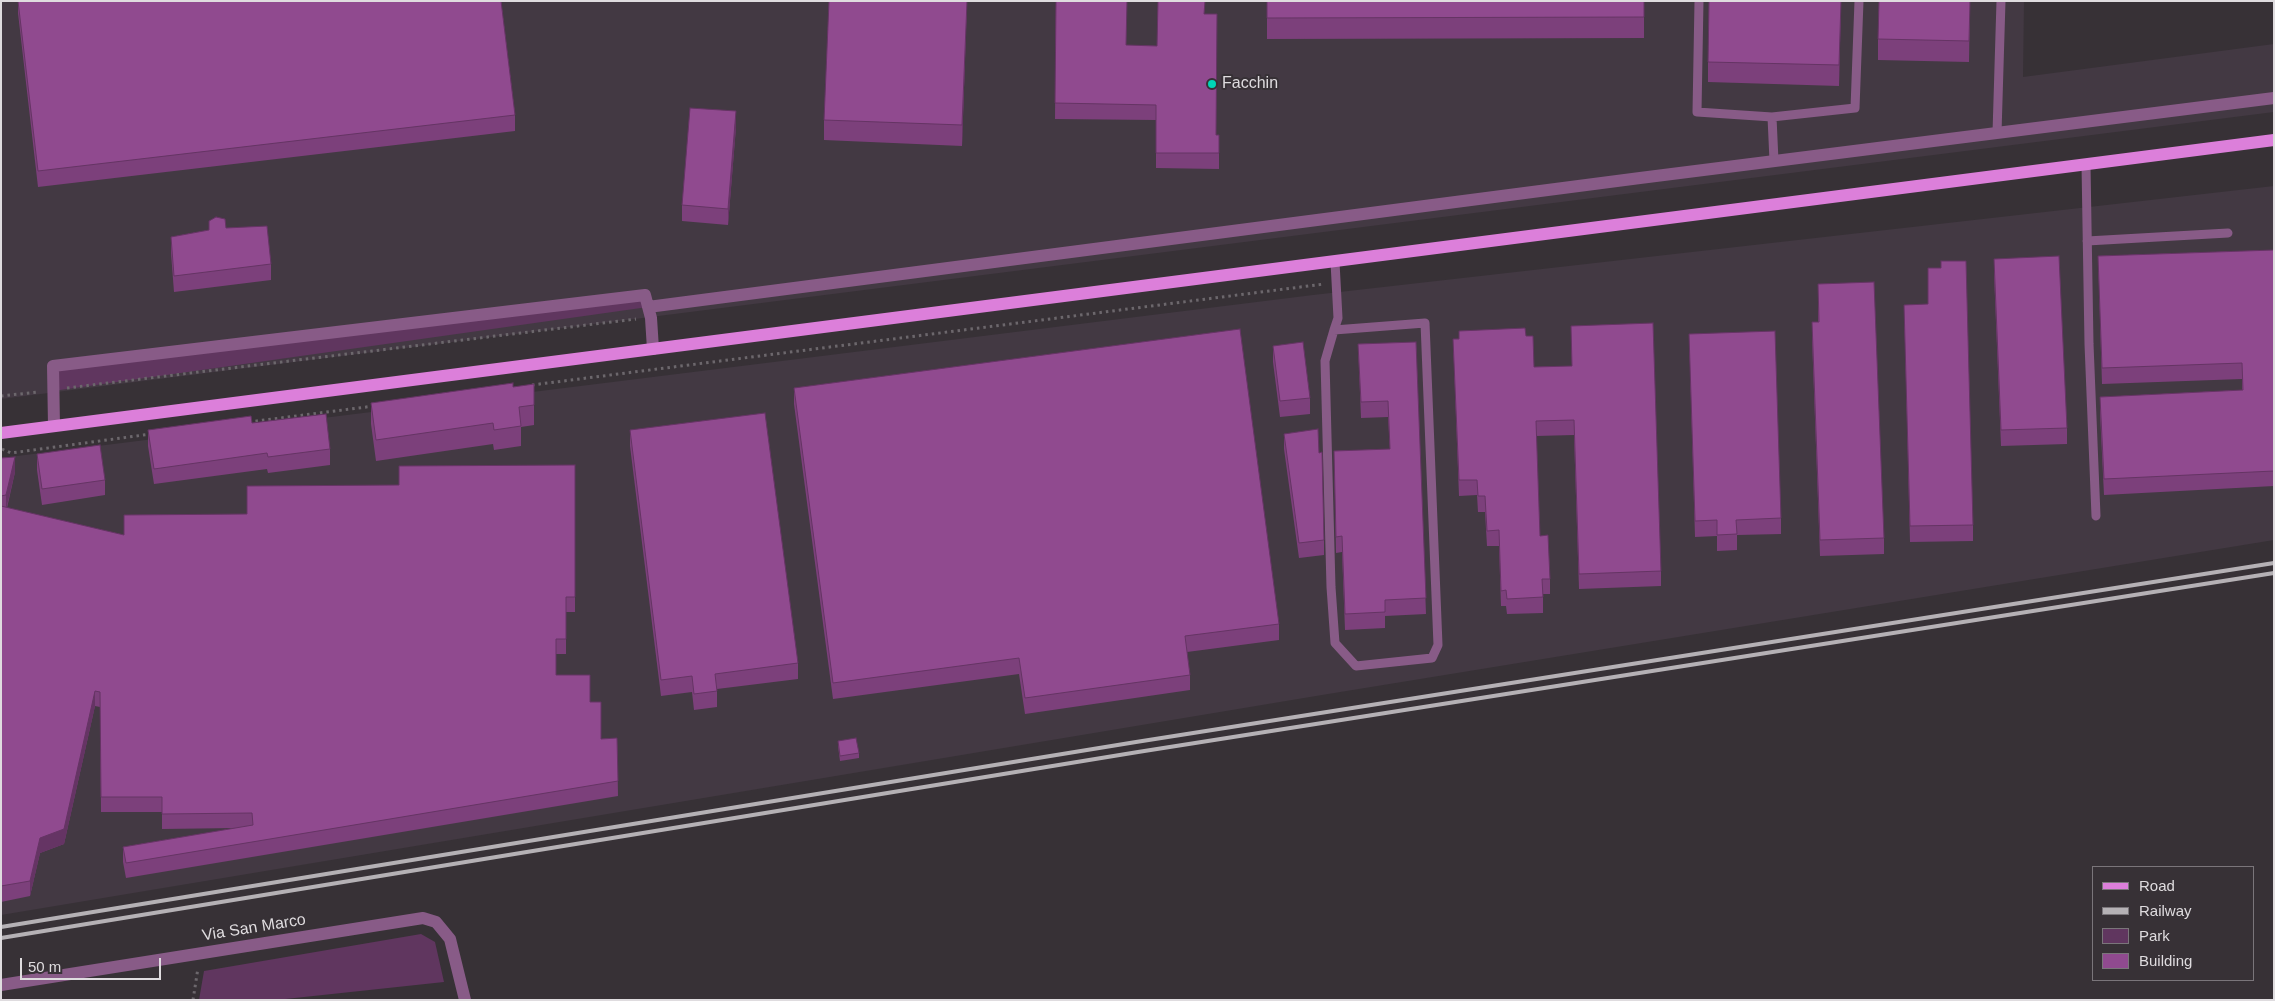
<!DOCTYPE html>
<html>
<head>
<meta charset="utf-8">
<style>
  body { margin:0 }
  #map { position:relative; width:2275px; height:1001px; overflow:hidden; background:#373136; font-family:Arial,sans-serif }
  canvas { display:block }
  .frame { position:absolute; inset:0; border:2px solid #dfdcdf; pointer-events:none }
  .legend { position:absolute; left:2092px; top:866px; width:162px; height:115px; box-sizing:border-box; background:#373136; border:1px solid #7a757a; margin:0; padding:6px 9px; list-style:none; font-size:15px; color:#dfdcdf }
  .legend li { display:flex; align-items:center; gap:10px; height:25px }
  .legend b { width:25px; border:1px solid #7a757a }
  .scale { position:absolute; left:20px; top:958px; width:141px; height:22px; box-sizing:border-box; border:2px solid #dfdcdf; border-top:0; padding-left:6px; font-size:15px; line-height:18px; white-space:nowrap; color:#dfdcdf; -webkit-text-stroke:4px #373136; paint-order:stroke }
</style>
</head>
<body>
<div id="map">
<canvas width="2275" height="1001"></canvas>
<div class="frame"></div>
<ul class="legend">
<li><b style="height:6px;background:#dc7fda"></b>Road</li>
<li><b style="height:6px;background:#b5b1b5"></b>Railway</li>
<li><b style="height:14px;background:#60365f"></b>Park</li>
<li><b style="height:14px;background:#904a8f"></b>Building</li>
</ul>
<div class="scale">50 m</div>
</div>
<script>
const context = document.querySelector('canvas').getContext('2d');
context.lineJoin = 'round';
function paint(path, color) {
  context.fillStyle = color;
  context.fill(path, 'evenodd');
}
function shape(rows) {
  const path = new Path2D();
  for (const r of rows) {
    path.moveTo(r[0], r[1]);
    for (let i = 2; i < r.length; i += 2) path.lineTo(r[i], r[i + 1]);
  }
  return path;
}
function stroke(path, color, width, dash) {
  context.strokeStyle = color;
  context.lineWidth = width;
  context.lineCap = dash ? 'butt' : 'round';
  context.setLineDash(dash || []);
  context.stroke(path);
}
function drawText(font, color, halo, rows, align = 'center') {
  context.font = font + ' Arial,sans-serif';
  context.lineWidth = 4;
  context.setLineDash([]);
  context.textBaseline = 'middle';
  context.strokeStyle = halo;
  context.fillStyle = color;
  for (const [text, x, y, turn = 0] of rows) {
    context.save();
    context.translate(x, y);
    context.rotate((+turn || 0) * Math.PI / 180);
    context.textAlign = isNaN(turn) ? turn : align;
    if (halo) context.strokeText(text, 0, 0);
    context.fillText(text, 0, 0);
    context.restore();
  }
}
paint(shape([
  [1,1,2024,1,2023,77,2274,44,2274,112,1,399],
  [2274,186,2274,540,1328,694,1,915,1,458,1313,295]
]), '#433943');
paint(shape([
  [645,295,648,307,53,391,53,366],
  [421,934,435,942,444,982,276,1000,199,1000,204,971]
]), '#60365f');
stroke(shape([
  [532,385,1324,284],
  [67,388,636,319],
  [1,396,38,392],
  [249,422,374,406],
  [2,449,11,453,151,434],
  [193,1000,198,968]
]), '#6c676c', 3, [2.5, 4]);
stroke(shape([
  [1699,1,1697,112,1772,117,1855,108,1859,1],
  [1772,117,1774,161],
  [1997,133,2001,1],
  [2086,165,2089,344,2096,516],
  [2087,241,2228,233],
  [1334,330,1425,323,1438,645,1432,658,1356,666,1335,643,1331,587,1325,361,1334,330,1338,318,1335,262]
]), '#885b87', 9);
stroke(shape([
  [648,307,1640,178,2274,98],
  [54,426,53,366,645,295,651,318,653,349],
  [1,985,423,918,436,922,450,939,465,1000]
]), '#885b87', 12);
stroke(shape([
  [1,433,2274,140]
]), '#dc7fda', 12);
stroke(shape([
  [1,927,1136,742,2274,563],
  [1,938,1138,752,2274,573]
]), '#b5b1b5', 4);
paint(shape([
  [18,1,501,1,515,115,515,131,38,187,18,13],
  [967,1,962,146,824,140,824,120],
  [1056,1,1126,45,1157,46,1205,14,1216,135,1219,135,1219,169,1156,168,1156,120,1055,119],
  [1267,1,1644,1,1644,38,1267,39],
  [1841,1,1839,86,1708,82,1708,62],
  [1970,1,1969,62,1878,60,1878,39],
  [736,127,728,225,682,221,682,205],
  [209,221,226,228,271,264,271,280,174,292,171,253,171,237,209,230],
  [2274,250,2274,486,2104,495,2100,413,2100,397,2242,390,2242,379,2102,384,2098,256],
  [1994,259,2067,428,2067,444,2001,446,1994,274],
  [1818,284,1884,538,1884,554,1820,556,1812,338,1812,322,1818,322],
  [1904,305,1973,525,1973,541,1910,542],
  [1571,326,1661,571,1661,586,1579,589,1574,435,1536,436,1540,536,1550,579,1550,594,1543,594,1543,613,1507,614,1506,606,1501,606,1499,546,1487,546,1485,512,1478,512,1477,495,1459,496,1453,339,1526,336,1534,367,1572,366],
  [1689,334,1781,518,1781,534,1737,535,1737,550,1717,551,1717,536,1695,537],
  [1416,342,1426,614,1385,616,1385,628,1345,630,1342,552,1336,553,1334,451,1390,449,1388,417,1361,418,1358,344],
  [1273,346,1310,398,1310,414,1280,417,1273,362],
  [513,387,534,405,534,425,521,427,521,446,494,450,493,444,376,461,371,424,371,403],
  [794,388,1279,624,1279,640,1187,652,1190,675,1190,690,1025,714,1019,674,833,699,794,404],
  [148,430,330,449,330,465,268,473,267,469,154,484,148,446],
  [630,430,798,663,798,679,717,689,717,707,694,710,692,692,661,696,630,446],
  [1284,434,1324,540,1324,555,1299,558,1284,449],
  [37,454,105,480,105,495,42,505,37,470],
  [1,458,15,472,7,508,124,535,575,597,575,612,566,612,566,654,556,654,556,675,590,702,601,739,617,738,618,796,126,878,123,862,123,847,237,828,162,829,162,812,101,812,100,707,95,706,64,844,40,853,30,896,1,902],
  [838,741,859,753,859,758,840,761,838,746]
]), '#7c407b');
paint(shape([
  [967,1,962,146,962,125],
  [1841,1,1839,86,1839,65],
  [736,111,736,127,728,225,728,209],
  [15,457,15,472,6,510,6,495],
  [95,691,95,706,64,844,40,853,30,896,30,881,40,838]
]), '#653464');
const building = shape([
  [18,1,501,1,515,115,38,171,18,1],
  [829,1,967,1,962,125,824,120,829,1],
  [1056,1,1127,1,1126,45,1157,46,1158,1,1205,1,1204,14,1217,14,1216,135,1219,135,1219,153,1156,153,1156,105,1055,103,1056,1],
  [1267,1,1644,1,1644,17,1267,18,1267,1],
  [1709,1,1841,1,1839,65,1708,62,1709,1],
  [1879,1,1970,1,1969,41,1878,39,1879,1],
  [690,108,736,111,728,209,682,205,690,108],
  [216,217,225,219,226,228,267,226,271,264,174,276,171,237,209,230,209,221,216,217],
  [2274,250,2274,471,2104,479,2100,397,2243,390,2242,363,2102,368,2098,256,2274,250],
  [2059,256,2067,428,2001,430,1994,259,2059,256],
  [1941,261,1966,261,1973,525,1910,526,1904,305,1928,304,1928,268,1941,268,1941,261],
  [1874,282,1884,538,1820,540,1812,322,1819,322,1818,284,1874,282],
  [1653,323,1661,571,1579,574,1574,420,1536,421,1540,536,1548,535,1550,579,1542,579,1543,597,1507,599,1506,590,1501,591,1499,530,1487,531,1485,496,1478,496,1477,480,1459,480,1453,339,1459,339,1459,331,1525,328,1526,336,1533,336,1534,367,1572,366,1571,326,1653,323],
  [1240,329,1279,624,1185,636,1190,675,1025,698,1019,658,833,683,794,388,1240,329],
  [1775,331,1781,518,1736,520,1737,534,1717,535,1717,520,1695,521,1689,334,1775,331],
  [1303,342,1310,398,1280,401,1273,346,1303,342],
  [1416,342,1426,598,1385,600,1385,612,1345,614,1342,536,1336,537,1334,451,1390,449,1388,401,1361,402,1358,344,1416,342],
  [513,383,513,387,534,384,534,405,519,407,521,426,494,430,493,423,376,440,371,403,513,383],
  [765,413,798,663,715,674,717,691,694,694,692,676,661,680,630,430,765,413],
  [326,414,330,449,268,457,267,453,154,469,148,430,251,416,252,423,326,414],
  [1318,429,1319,453,1322,452,1324,540,1299,543,1284,434,1318,429],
  [100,445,105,480,42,489,37,454,100,445],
  [15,457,6,495,1,496,1,458,15,457],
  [575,465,575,597,566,597,566,639,556,639,556,675,590,675,590,702,601,702,601,739,617,738,618,781,126,863,123,847,253,825,252,813,162,814,162,797,101,797,100,692,95,691,64,829,40,838,30,881,1,886,1,506,124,535,124,515,247,514,247,486,399,485,399,466,575,465],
  [856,738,859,753,840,756,838,741,856,738]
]);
paint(building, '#904a8f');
stroke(building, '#653464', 1);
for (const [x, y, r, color] of [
  [1212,84,5,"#00d5b7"]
]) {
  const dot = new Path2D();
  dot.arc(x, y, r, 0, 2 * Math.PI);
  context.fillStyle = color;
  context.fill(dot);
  stroke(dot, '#373136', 2);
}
drawText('16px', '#dfdcdf', '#373136', [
  ["Facchin",1222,84]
], 'left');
drawText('16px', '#dfdcdf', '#373136', [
  ["Via San Marco",254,928,-9]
]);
</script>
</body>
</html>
